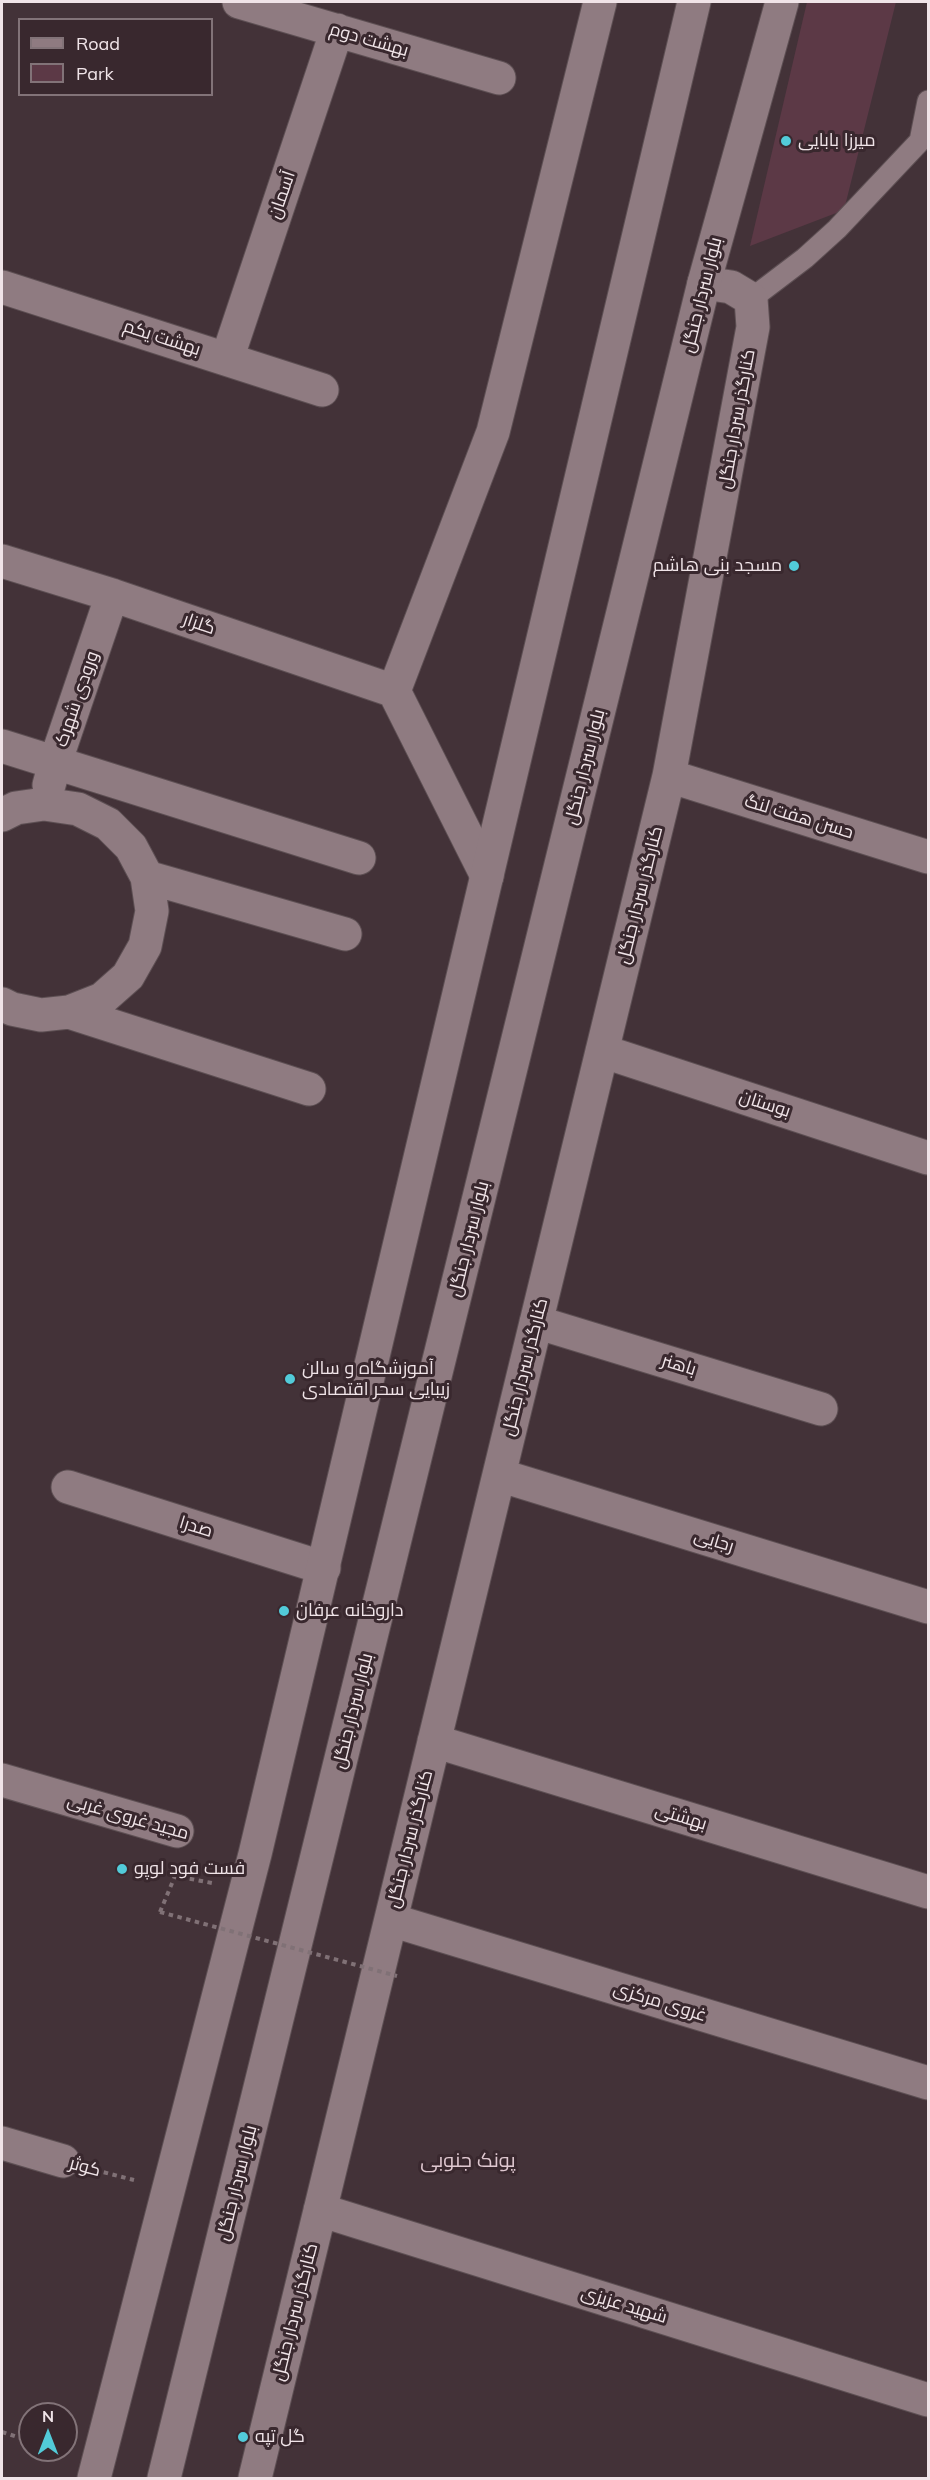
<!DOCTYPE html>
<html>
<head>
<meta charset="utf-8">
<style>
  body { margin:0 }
  #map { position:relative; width:930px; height:2480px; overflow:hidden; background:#433238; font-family:Mulish,sans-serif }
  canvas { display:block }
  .frame { position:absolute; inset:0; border:3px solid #f0e4e8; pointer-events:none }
  .legend { position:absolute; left:18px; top:18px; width:195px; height:78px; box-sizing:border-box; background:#39282e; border:2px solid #827378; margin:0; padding:8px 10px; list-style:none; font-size:18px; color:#f0e4e8 }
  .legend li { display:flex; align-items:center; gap:12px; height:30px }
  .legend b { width:30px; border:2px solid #827378 }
  .north { position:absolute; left:18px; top:2402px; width:60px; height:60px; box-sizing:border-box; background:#39282e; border:2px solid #827378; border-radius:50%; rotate:0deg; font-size:16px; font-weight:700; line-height:24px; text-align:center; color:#f0e4e8 }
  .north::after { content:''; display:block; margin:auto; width:21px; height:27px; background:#52cbd9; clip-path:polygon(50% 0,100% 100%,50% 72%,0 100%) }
</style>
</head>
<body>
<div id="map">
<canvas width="930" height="2480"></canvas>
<div class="frame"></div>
<ul class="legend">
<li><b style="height:8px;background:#8f7b81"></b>Road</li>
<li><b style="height:16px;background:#5c3946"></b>Park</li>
</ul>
<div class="north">N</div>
</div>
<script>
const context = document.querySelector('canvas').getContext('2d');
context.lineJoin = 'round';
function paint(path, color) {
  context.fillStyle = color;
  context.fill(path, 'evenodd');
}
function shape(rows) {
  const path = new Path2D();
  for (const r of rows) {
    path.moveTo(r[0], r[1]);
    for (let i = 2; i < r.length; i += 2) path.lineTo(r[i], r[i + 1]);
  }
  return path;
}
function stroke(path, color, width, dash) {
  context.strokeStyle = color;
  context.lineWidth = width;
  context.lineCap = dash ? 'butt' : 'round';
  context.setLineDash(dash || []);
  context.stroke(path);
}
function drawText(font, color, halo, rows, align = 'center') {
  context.font = font + ' Mulish,Cairo,sans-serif';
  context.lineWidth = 6;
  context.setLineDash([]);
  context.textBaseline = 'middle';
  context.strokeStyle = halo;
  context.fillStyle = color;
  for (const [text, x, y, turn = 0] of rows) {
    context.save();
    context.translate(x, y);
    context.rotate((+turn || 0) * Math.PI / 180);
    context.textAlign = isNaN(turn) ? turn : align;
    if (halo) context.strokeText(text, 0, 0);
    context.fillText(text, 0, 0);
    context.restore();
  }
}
paint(shape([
  [807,2,896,2,844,210,750,246]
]), '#5c3946');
const service = shape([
  [751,299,805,258,837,229,920,141,928,101]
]);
const minor = shape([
  [239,2,499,78],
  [2,287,322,390],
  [227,359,337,30],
  [2,561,112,595,394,691],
  [2,746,359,858],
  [669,776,928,857],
  [49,785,55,763,112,595],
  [2,815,16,808,44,804,78,809,108,824,131,847,147,877,152,911,145,946,128,976,102,999,69,1012,41,1015,12,1009,2,1004],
  [487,876,394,691,493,432,600,2],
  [147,877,345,934],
  [69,1012,309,1089],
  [602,1051,928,1158],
  [536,1322,821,1409],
  [499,1475,928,1607],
  [68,1487,324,1568],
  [434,1741,928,1892],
  [2,1780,177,1831],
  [391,1920,928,2083],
  [2,2143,63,2161],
  [320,2210,928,2400],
  [255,2478,669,776,753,327,751,299,731,287,704,283]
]);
const secondary = shape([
  [94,2478,255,1854,694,2],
  [164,2478,704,283,782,2]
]);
stroke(service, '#5d4f53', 23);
stroke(minor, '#5d4f53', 35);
stroke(secondary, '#5d4f53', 35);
stroke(shape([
  [160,1912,175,1876,212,1883],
  [95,2170,134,2180],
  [2,2432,30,2441]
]), '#807176', 4, [4.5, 4.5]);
stroke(service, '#8f7b81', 21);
stroke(minor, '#8f7b81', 33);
stroke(secondary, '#8f7b81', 33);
stroke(shape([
  [160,1912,397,1976]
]), '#807176', 4, [4.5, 4.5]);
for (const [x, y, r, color] of [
  [786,141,6,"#52cbd9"],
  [794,566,6,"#52cbd9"],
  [290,1379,6,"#52cbd9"],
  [284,1611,6,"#52cbd9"],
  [122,1869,6,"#52cbd9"],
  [243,2437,6,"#52cbd9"]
]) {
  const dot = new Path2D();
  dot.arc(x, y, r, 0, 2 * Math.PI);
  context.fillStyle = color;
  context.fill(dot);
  stroke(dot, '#39282e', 2);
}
drawText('18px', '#f0e4e8', '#39282e', [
  ["بهشت دوم",369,40,16],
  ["آسمان",282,195,-71],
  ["بلوار سردار جنگل",702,295,-76],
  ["بهشت یکم",162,338,18],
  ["کنارگذر سردار جنگل",737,419,-80],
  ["گلزار",199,624,19],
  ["ورودی شهرک",77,699,-71],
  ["بلوار سردار جنگل",585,767,-76],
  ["حسن هفت لنگ",799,817,17],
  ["کنارگذر سردار جنگل",640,895,-76],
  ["بوستان",765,1104,18],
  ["بلوار سردار جنگل",469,1239,-76],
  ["باهنر",679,1365,17],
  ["کنارگذر سردار جنگل",525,1367,-76],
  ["صدرا",196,1527,17],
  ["رجایی",714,1541,17],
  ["بلوار سردار جنگل",353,1711,-76],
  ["مجید غروی غربی",128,1817,16],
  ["بهشتی",681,1817,17],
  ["کنارگذر سردار جنگل",410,1839,-76],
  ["غروی مرکزی",660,2002,17],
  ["کوثر",85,2167,15],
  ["بلوار سردار جنگل",237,2183,-76],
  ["شهید عزیزی",624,2305,17],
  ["کنارگذر سردار جنگل",295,2312,-76]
]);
drawText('18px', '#f0e4e8', '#39282e', [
  ["میرزا بابایی",798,141],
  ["مسجد بنی هاشم",782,566,"right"],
  ["آموزشگاه و سالن",302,1369],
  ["زیبایی سحر اقتصادی",302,1390],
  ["داروخانه عرفان",296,1611],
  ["فست فود لوپو",134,1869],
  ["گل تپه",255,2437]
], 'left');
drawText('20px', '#dfc8d0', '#39282e', [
  ["پونک جنوبی",468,2161]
]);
</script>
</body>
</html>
